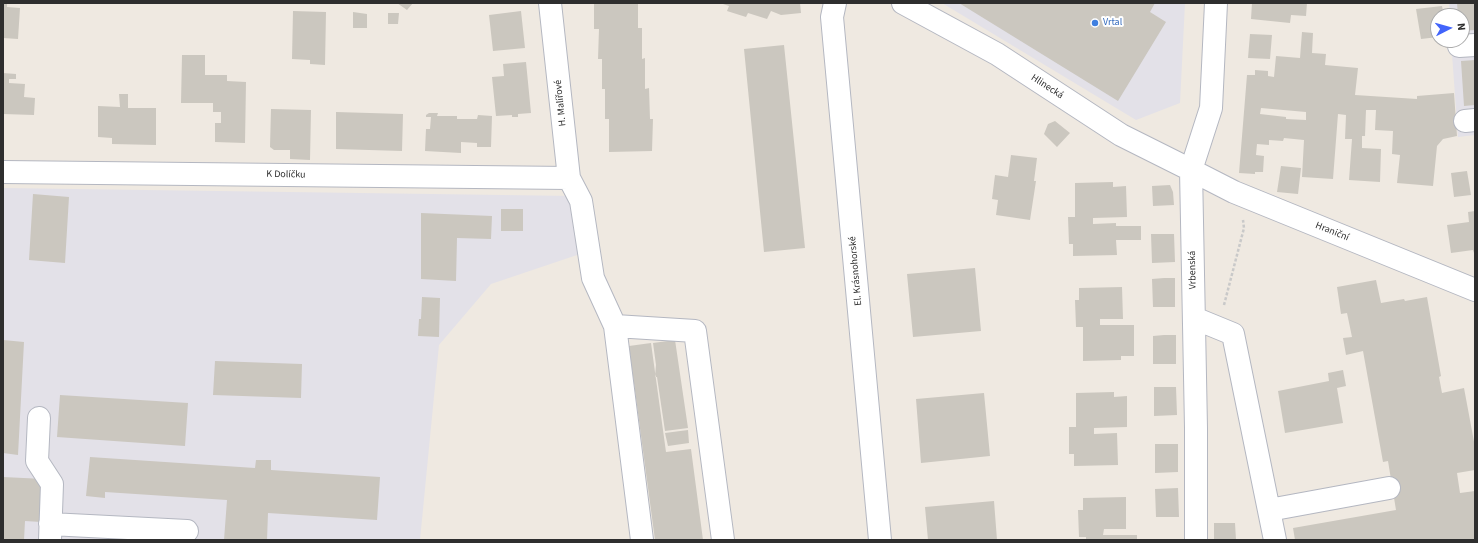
<!DOCTYPE html>
<html>
<head>
<meta charset="utf-8">
<style>
  body { margin:0 }
  #map { position:relative; width:1478px; height:543px; overflow:hidden; background:#efe9e1; font-family:"Source Sans 3",sans-serif }
  canvas { display:block }
  .frame { position:absolute; inset:0; border:4px solid #2e2e2e; pointer-events:none }
  .north { position:absolute; left:1430px; top:8px; width:40px; height:40px; box-sizing:border-box; background:#fff; border:1px solid #ababab; border-radius:50%; rotate:84deg; font-size:11px; font-weight:700; line-height:16px; text-align:center; color:#2e2e2e }
  .north::after { content:''; display:block; margin:auto; width:14px; height:18px; background:#4264fb; clip-path:polygon(50% 0,100% 100%,50% 72%,0 100%) }
</style>
</head>
<body>
<div id="map">
<canvas width="1478" height="543"></canvas>
<div class="frame"></div>
<div class="north">N</div>
</div>
<script>
const context = document.querySelector('canvas').getContext('2d');
context.lineJoin = 'round';
function paint(path, color) {
  context.fillStyle = color;
  context.fill(path, 'evenodd');
}
function shape(rows) {
  const path = new Path2D();
  for (const r of rows) {
    path.moveTo(r[0], r[1]);
    for (let i = 2; i < r.length; i += 2) path.lineTo(r[i], r[i + 1]);
  }
  return path;
}
function stroke(path, color, width, dash) {
  context.strokeStyle = color;
  context.lineWidth = width;
  context.lineCap = dash ? 'butt' : 'round';
  context.setLineDash(dash || []);
  context.stroke(path);
}
function drawText(font, color, halo, rows, align = 'center') {
  context.font = font + ' "Source Sans 3",sans-serif';
  context.lineWidth = 4;
  context.setLineDash([]);
  context.textBaseline = 'middle';
  context.strokeStyle = halo;
  context.fillStyle = color;
  for (const [text, x, y, turn = 0] of rows) {
    context.save();
    context.translate(x, y);
    context.rotate((+turn || 0) * Math.PI / 180);
    context.textAlign = isNaN(turn) ? turn : align;
    if (halo) context.strokeText(text, 0, 0);
    context.fillText(text, 0, 0);
    context.restore();
  }
}
paint(shape([
  [942,3,1185,3,1180,103,1136,120],
  [1449,3,1475,3,1475,135,1458,137,1451,40,1462,40,1462,16,1450,16],
  [3,188,574,196,580,254,491,284,439,345,420,540,3,540]
]), '#e3e1e8');
paint(shape([
  [3,3,7,3,7,7,20,8,18,39,3,38],
  [397,3,413,3,407,10],
  [594,3,638,3,638,28,642,28,642,59,645,58,645,89,649,88,650,119,653,119,652,151,609,152,609,119,605,119,605,89,602,89,602,59,598,59,599,29,594,29],
  [723,3,800,3,801,13,781,15,771,11,767,19,748,13,746,17,727,11,729,6,723,4],
  [959,3,1155,3,1150,12,1166,22,1118,101],
  [1252,3,1307,3,1306,16,1291,15,1290,23,1251,19],
  [1457,3,1475,3,1475,30,1462,31,1462,16,1458,16],
  [1442,6,1444,16,1438,16,1438,37,1421,39,1416,9],
  [293,11,326,12,325,65,310,64,310,60,292,59],
  [521,11,525,48,493,51,489,15],
  [353,12,367,14,367,28,353,28],
  [388,13,399,13,398,24,388,24],
  [1302,32,1313,33,1312,53,1326,54,1325,65,1358,68,1355,95,1417,99,1417,96,1454,93,1457,136,1443,139,1437,146,1433,186,1397,183,1400,155,1392,154,1393,131,1375,130,1376,110,1366,110,1365,136,1362,136,1362,148,1381,149,1380,182,1349,180,1352,139,1345,139,1346,115,1338,114,1333,179,1302,177,1304,140,1284,138,1283,141,1269,140,1269,145,1257,144,1256,155,1264,156,1263,172,1255,172,1255,174,1239,173,1247,75,1255,75,1255,70,1268,71,1268,76,1274,77,1276,56,1300,58],
  [1261,108,1306,112,1306,120,1286,119,1286,117,1260,114],
  [1250,34,1272,35,1270,59,1248,58],
  [784,45,805,248,764,252,744,49],
  [182,55,205,55,205,75,227,75,227,81,246,82,245,143,215,142,215,123,221,123,221,112,213,112,213,103,181,103],
  [1475,60,1475,105,1464,106,1461,61],
  [526,62,531,113,518,114,518,117,512,117,512,115,496,116,492,77,504,76,503,64],
  [3,73,16,74,16,79,9,79,9,83,25,84,24,97,35,98,34,115,3,114],
  [119,94,128,94,128,108,156,108,156,145,112,144,112,138,98,137,98,106,120,107],
  [271,109,311,110,310,160,290,159,290,150,274,150,270,147],
  [336,112,403,114,402,151,336,149],
  [429,113,438,113,437,116,457,116,457,119,477,119,478,115,492,116,491,147,477,147,477,143,461,142,461,153,425,151,426,129,430,129,431,117,426,117,426,115],
  [1055,121,1070,133,1057,147,1044,134,1048,124],
  [1011,155,1037,158,1034,181,1036,181,1030,220,996,215,998,200,992,199,995,175,1008,177],
  [1281,166,1301,168,1298,194,1277,192],
  [1467,171,1471,195,1454,197,1451,173],
  [1113,182,1113,187,1126,186,1127,217,1093,218,1093,224,1116,223,1116,226,1141,226,1141,240,1116,240,1117,255,1073,256,1073,244,1069,244,1068,217,1075,217,1075,183],
  [1170,185,1173,192,1174,205,1153,206,1152,186],
  [33,194,69,197,65,263,29,260],
  [501,209,523,209,523,231,501,231],
  [1475,211,1475,256,1473,250,1451,253,1447,225,1469,222,1468,212],
  [421,213,492,216,491,239,457,238,456,281,421,279],
  [1151,234,1174,234,1175,262,1152,263],
  [975,268,981,331,913,337,907,274],
  [1164,278,1175,278,1175,307,1153,307,1152,279],
  [1376,280,1381,303,1404,299,1405,301,1427,297,1441,376,1439,377,1442,393,1464,388,1475,447,1475,470,1457,473,1460,493,1475,491,1475,540,1295,540,1293,528,1396,510,1388,461,1383,462,1363,351,1346,355,1343,338,1352,337,1347,313,1341,314,1337,287],
  [1122,287,1123,319,1100,319,1100,325,1134,325,1134,356,1121,356,1121,360,1083,361,1083,327,1076,327,1075,300,1079,300,1079,288],
  [422,297,440,298,439,337,418,336,419,319,421,319],
  [1164,335,1176,335,1176,364,1153,364,1153,336],
  [3,340,24,342,18,455,3,453],
  [675,340,688,428,665,431,657,377,655,377,656,365,653,343],
  [651,343,666,452,691,449,703,540,655,540,629,346],
  [215,361,302,364,301,398,213,395],
  [1343,370,1346,386,1337,388,1343,423,1285,433,1278,391,1329,381,1328,373],
  [1154,387,1176,387,1177,415,1154,416],
  [1114,392,1114,397,1127,396,1127,427,1094,428,1094,434,1117,433,1118,465,1074,466,1074,454,1069,454,1069,427,1076,427,1076,393],
  [984,393,990,456,921,463,916,399],
  [60,395,188,403,185,446,57,437],
  [688,430,689,443,668,446,665,433],
  [1155,444,1178,444,1178,472,1155,473],
  [90,457,255,468,256,460,271,460,271,470,380,477,377,520,268,513,267,540,224,540,227,500,105,492,105,498,86,496],
  [3,477,44,479,41,522,25,521,24,540,3,540],
  [1178,488,1179,517,1156,517,1155,489],
  [1126,497,1126,529,1104,529,1103,535,1137,535,1137,540,1086,540,1086,537,1079,537,1078,510,1083,510,1083,498],
  [994,501,997,540,928,540,925,507],
  [1214,523,1235,523,1236,540,1214,540]
]), '#cbc7bf');
const minor = shape([
  [550,3,569,178,581,201,593,278,615,326,642,540],
  [835,3,832,17,880,540],
  [903,3,997,54,1121,135,1191,170,1234,192,1475,290],
  [1459,46,1475,45],
  [1465,121,1475,120],
  [3,172,569,178],
  [1194,318,1233,334,1275,540],
  [615,326,695,331,723,540],
  [39,418,37,461,52,484,50,540],
  [1269,510,1389,488],
  [50,524,187,531],
  [1196,540,1196,428,1191,170,1211,108,1216,3]
]);
stroke(minor, '#b4b7c1', 24);
stroke(shape([
  [1224,305,1244,228,1243,220]
]), '#c9c9c9', 2.5, [3, 2]);
stroke(minor, '#fff', 22);
for (const [x, y, r, color] of [
  [1095,23,4,"#3f7fe0"]
]) {
  const dot = new Path2D();
  dot.arc(x, y, r, 0, 2 * Math.PI);
  context.fillStyle = color;
  context.fill(dot);
  stroke(dot, '#fff', 1.5);
}
drawText('10px', '#366cbe', '#fff', [
  ["Vrtal",1103,23]
], 'left');
drawText('10px', '#2e2e2e', '#fff', [
  ["Hlinecká",1047,87,33],
  ["H. Malířové",561,103,-96],
  ["K Dolíčku",286,175,1],
  ["Hraniční",1332,232,22],
  ["Vrbenská",1193,270,-91],
  ["El. Krásnohorské",856,271,-95]
]);
</script>
</body>
</html>
